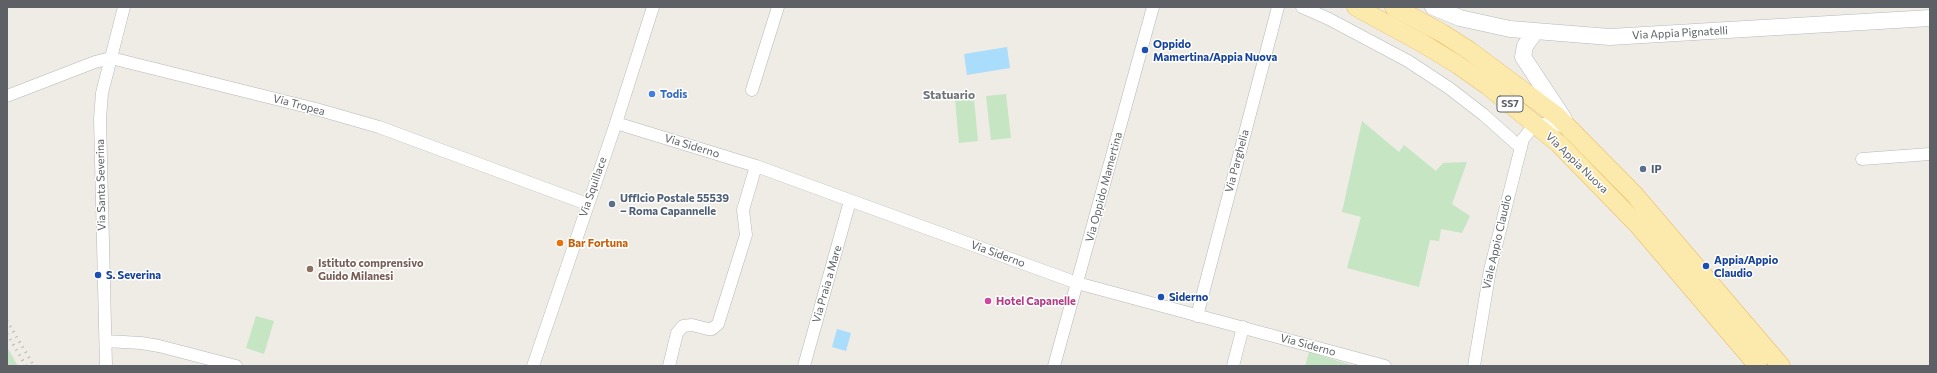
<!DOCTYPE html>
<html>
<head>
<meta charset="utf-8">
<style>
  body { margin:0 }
  #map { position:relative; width:1937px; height:373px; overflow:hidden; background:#efece5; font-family:Commissioner,sans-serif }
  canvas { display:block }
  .frame { position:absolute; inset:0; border:8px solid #5d6165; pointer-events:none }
</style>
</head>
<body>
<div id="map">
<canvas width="1937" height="373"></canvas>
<div class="frame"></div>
</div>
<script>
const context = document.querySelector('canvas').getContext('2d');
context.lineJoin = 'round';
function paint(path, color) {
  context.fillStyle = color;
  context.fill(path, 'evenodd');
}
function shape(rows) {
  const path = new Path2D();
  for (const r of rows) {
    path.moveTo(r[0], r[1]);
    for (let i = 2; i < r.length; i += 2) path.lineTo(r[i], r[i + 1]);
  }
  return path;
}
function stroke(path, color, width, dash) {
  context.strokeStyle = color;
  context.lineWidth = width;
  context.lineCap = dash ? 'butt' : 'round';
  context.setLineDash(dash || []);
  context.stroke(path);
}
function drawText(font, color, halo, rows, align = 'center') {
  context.font = font + ' Commissioner,sans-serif';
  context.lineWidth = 3;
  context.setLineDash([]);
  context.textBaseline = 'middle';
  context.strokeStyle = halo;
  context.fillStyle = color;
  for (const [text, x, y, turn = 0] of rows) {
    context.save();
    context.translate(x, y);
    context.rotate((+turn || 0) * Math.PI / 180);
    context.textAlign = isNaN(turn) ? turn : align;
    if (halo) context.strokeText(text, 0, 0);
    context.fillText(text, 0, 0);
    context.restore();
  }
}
paint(shape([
  [1006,94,1011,138,991,140,986,96],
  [974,99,978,141,959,143,955,100],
  [1362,121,1399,152,1404,145,1436,171,1443,163,1467,162,1452,204,1470,216,1462,233,1441,229,1439,241,1430,240,1419,287,1347,268,1361,217,1342,212],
  [256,316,274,321,264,354,246,348],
  [7,347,15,361,18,366,7,366],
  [1309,352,1354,366,1305,366]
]), '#c5e5c3');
paint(shape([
  [1007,47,1010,68,967,75,964,54],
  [837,329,851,333,846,351,832,347]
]), '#a9ddfb');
const minor = shape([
  [1302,7,1329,19,1408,61,1449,88,1484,115,1521,148],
  [752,90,778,7],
  [7,96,95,62,111,58,316,109,379,127,587,204],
  [616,123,756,166,1077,283,1385,366],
  [1862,159,1930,154],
  [1197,316,1278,7],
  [106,341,141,343,159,346,236,366],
  [106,366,100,119,102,93,124,7],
  [533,366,616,123,653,7],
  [669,366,677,333,683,326,692,325,708,329,712,329,718,324,746,235,743,210,756,166],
  [804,366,850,201],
  [1054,366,1153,7],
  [1233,366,1243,327],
  [1474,366,1490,270,1523,139,1532,128,1541,124,1555,124,1567,128]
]);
const secondary = shape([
  [1433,7,1460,18,1510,29,1610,37,1930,18],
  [1535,32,1525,46,1523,57,1564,119]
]);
const primary = shape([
  [1356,7,1422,43,1458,65,1488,86,1559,144,1637,224,1758,366],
  [1394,7,1442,33,1470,51,1557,116,1634,194,1781,366]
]);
stroke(minor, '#b5b8bb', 13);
stroke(secondary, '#b4b8bc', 17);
stroke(primary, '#ebbc61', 19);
stroke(minor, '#fff', 12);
stroke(secondary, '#fff', 16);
stroke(primary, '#fceaad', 18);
stroke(shape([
  [7,321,34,366],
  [7,334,26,366]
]), '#b3b4b5', 3, [1, 5]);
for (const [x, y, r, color] of [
  [1145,50,4,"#1a4fb4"],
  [652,94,4,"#3f7fe0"],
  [1643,169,4,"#5c6f8a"],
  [612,204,4,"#5c6f8a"],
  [560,243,4,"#e8710a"],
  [1706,266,4,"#1a4fb4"],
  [310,269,4,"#8d6e63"],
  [98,275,4,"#1a4fb4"],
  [1161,297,4,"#1a4fb4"],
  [988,301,4,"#d1479c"]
]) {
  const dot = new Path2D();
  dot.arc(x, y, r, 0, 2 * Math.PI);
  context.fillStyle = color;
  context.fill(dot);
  stroke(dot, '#fff', 1.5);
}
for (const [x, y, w] of [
  [1510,104,26]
]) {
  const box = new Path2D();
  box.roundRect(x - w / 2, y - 8, w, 16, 3);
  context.fillStyle = '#fff';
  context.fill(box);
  stroke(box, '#5d6165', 1);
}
drawText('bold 10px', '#5d6165', null, [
  ["SS7",1510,104]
]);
drawText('11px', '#5d6165', '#fff', [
  ["Via Appia Pignatelli",1680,33,-3],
  ["Via Tropea",299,105,15],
  ["Via Siderno",692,146,17],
  ["Via Parghelia",1237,161,-75],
  ["Via Appia Nuova",1577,163,44],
  ["Via Santa Severina",101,185,-91],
  ["Via Squillace",593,187,-71],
  ["Via Oppido Mamertina",1104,187,-75],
  ["Viale Appio Claudio",1497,242,-77],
  ["Via Siderno",998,254,20],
  ["Via Praia a Mare",827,284,-74],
  ["Via Siderno",1308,345,15]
]);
drawText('bold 11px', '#164399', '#fff', [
  ["Oppido",1153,44],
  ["Mamertina/Appia Nuova",1153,57],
  ["Appia/Appio",1714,260],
  ["Claudio",1714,273],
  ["S. Severina",106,275],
  ["Siderno",1169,297]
], 'left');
drawText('bold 11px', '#366cbe', '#fff', [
  ["Todis",660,94]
], 'left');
drawText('bold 11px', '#4e5e75', '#fff', [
  ["IP",1651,169],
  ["Ufficio Postale 55539",620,198],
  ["– Roma Capannelle",620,211]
], 'left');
drawText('bold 11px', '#c56008', '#fff', [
  ["Bar Fortuna",568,243]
], 'left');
drawText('bold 11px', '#785e54', '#fff', [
  ["Istituto comprensivo",318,263],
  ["Guido Milanesi",318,276]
], 'left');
drawText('bold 11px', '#b23c85', '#fff', [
  ["Hotel Capanelle",996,301]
], 'left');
drawText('bold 12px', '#6e7377', '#fff', [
  ["Statuario",949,95]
]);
</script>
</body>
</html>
